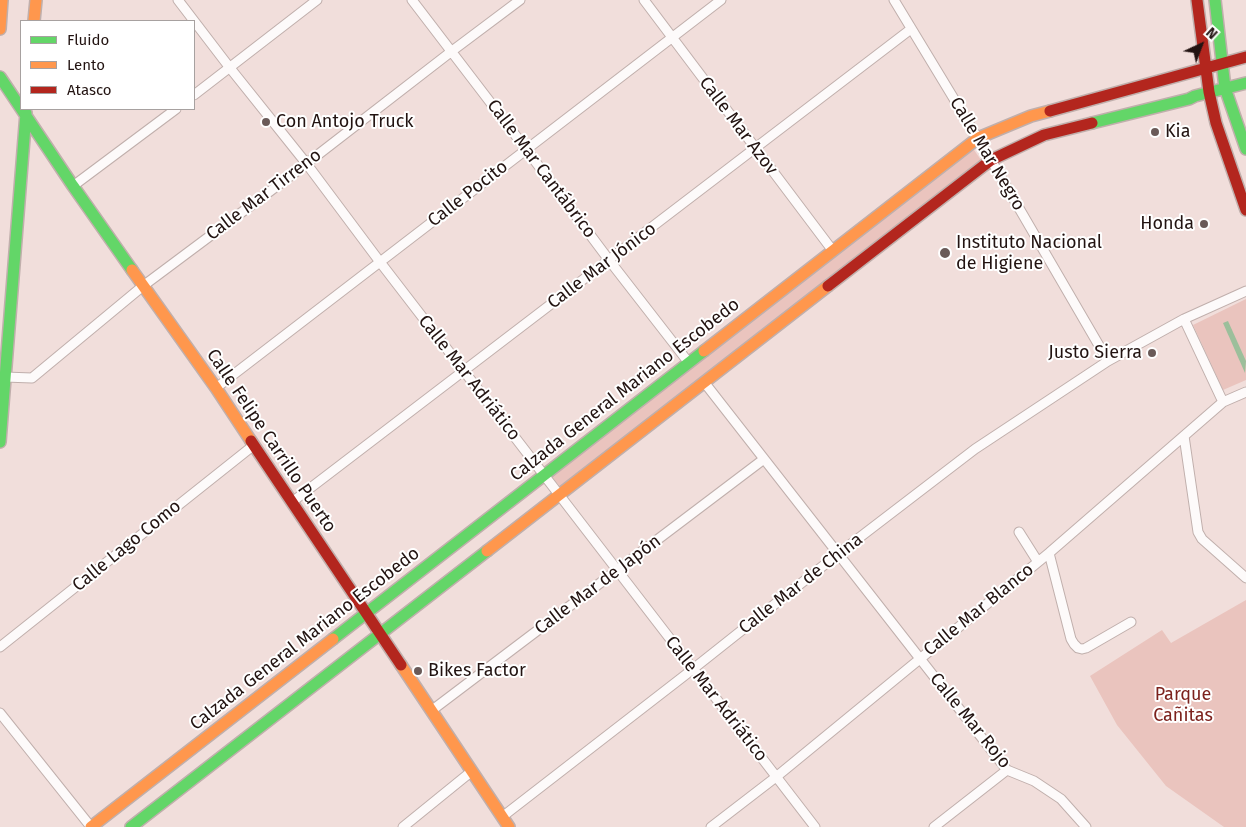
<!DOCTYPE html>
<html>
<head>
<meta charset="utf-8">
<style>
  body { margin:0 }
  #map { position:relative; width:1246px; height:827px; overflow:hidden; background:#f1dedb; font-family:"Fira Sans",sans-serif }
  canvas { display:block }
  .legend { position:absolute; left:20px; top:20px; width:175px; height:90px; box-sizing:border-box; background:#fff; border:1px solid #a7a1a0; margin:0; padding:6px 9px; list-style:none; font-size:15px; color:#221311 }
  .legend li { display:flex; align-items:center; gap:10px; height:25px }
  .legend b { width:25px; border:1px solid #a7a1a0 }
  .north { position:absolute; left:1176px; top:20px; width:50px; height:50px; -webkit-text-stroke:4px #fff; paint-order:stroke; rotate:43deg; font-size:14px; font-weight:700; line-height:20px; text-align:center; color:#221311 }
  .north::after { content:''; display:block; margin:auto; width:18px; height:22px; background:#221311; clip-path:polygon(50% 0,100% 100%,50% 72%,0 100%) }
</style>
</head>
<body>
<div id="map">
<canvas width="1246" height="827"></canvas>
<ul class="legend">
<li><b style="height:6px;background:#63d668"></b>Fluido</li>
<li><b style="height:6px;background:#ff974d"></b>Lento</li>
<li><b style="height:6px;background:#b3261e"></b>Atasco</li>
</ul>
<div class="north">N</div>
</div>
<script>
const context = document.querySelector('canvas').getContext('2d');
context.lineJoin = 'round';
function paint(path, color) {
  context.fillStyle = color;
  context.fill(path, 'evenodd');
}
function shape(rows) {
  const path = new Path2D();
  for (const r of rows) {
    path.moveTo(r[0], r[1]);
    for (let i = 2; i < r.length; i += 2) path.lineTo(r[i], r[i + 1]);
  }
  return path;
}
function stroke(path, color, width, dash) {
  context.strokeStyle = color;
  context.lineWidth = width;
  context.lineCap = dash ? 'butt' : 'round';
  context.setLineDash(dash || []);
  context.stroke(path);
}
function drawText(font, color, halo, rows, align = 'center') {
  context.font = font + ' "Fira Sans",sans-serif';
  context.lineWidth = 4;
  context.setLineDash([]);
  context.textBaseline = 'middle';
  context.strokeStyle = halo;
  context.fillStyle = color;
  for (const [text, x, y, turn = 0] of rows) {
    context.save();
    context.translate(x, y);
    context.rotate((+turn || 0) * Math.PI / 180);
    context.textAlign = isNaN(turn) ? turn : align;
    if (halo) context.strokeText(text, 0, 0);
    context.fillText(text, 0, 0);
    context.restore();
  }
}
paint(shape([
  [972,147,981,160,561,488,550,475],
  [1246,299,1246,380,1223,390,1193,325],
  [1246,600,1246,827,1224,827,1166,786,1117,725,1090,676,1162,630,1171,643]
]), '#eac4be');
paint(shape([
  [1228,321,1246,361,1245,373,1223,323]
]), '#9cbf9b');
const street = shape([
  [178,0,230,68,306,163,380,262,815,827],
  [412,0,526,149,609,260,689,363],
  [644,0,833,251],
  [894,0,991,160,1108,361],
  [194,95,317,0],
  [73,186,176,109],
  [1184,319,1223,402],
  [5,377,32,378,143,286,293,174,452,51,520,0],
  [704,382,1007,770,1034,781,1061,799,1086,827],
  [216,388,721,0],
  [1184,436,1198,532,1202,539,1246,578],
  [292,502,911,29],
  [1019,532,1038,562],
  [1049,553,1071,639,1074,644,1078,648,1082,649,1086,648,1131,622],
  [0,647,254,445],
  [431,711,764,459],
  [0,713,91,827],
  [502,817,693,669,838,554,975,449,1108,361,1184,319,1246,291],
  [403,827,472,771],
  [711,827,776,777,1049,553,1223,402,1246,392],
  [934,827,1007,770]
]);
const fast = shape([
  [1215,0,1225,88,1246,149],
  [0,77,73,186,132,270],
  [1092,123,1189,99,1195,96,1246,83],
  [0,442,26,113],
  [333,639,704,351],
  [131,827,487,551]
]);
const slow = shape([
  [34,21,36,0],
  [0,29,2,0],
  [132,270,216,388,251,441],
  [704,351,978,138,1031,116,1050,111],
  [487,551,828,286],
  [401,665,509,827],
  [91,827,333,639]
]);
const jam = shape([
  [1197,0,1209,92,1216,123,1246,210],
  [1050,111,1246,57],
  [828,286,991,160,1044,135,1092,123],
  [251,441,401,665]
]);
stroke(street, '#c0afac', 11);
stroke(fast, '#c0afac', 14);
stroke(slow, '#c0afac', 14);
stroke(jam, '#c0afac', 14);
stroke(street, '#fdfafa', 9);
stroke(fast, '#63d668', 11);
stroke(slow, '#ff974d', 11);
stroke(jam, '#b3261e', 11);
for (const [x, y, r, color] of [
  [266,122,5,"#6a5a58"],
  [1155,132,5,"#6a5a58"],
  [1204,224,5,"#6a5a58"],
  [945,253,6,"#6a5a58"],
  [1152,353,5,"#6a5a58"],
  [418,671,5,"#6a5a58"]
]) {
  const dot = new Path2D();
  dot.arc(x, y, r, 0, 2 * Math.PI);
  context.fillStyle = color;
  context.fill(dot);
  stroke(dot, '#fff', 2);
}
drawText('18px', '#221311', '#fff', [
  ["Con Antojo Truck",276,122],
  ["Kia",1165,132],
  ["Honda",1194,224,"right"],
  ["Instituto Nacional",956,243],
  ["de Higiene",956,264],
  ["Justo Sierra",1142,353,"right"],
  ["Bikes Factor",428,671]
], 'left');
drawText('18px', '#221311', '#fff', [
  ["Calle Mar Azov",738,126,53],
  ["Calle Mar Negro",987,154,59],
  ["Calle Mar Cantábrico",541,169,53],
  ["Calle Pocito",468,194,-38],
  ["Calle Mar Tirreno",264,195,-37],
  ["Calle Mar Jónico",602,266,-37],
  ["Calle Mar Adriático",469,378,52],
  ["Calzada General Mariano Escobedo",625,390,-38],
  ["Calle Felipe Carrillo Puerto",271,441,56],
  ["Calle Lago Como",127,546,-39],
  ["Calle Mar de China",801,584,-38],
  ["Calle Mar de Japón",598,585,-37],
  ["Calle Mar Blanco",979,610,-39],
  ["Calzada General Mariano Escobedo",305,639,-38],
  ["Calle Mar Adriático",716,699,52],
  ["Calle Mar Rojo",970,721,51]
]);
drawText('18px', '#7c211c', '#fff', [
  ["Parque",1183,695],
  ["Cañitas",1183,716]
]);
</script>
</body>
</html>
